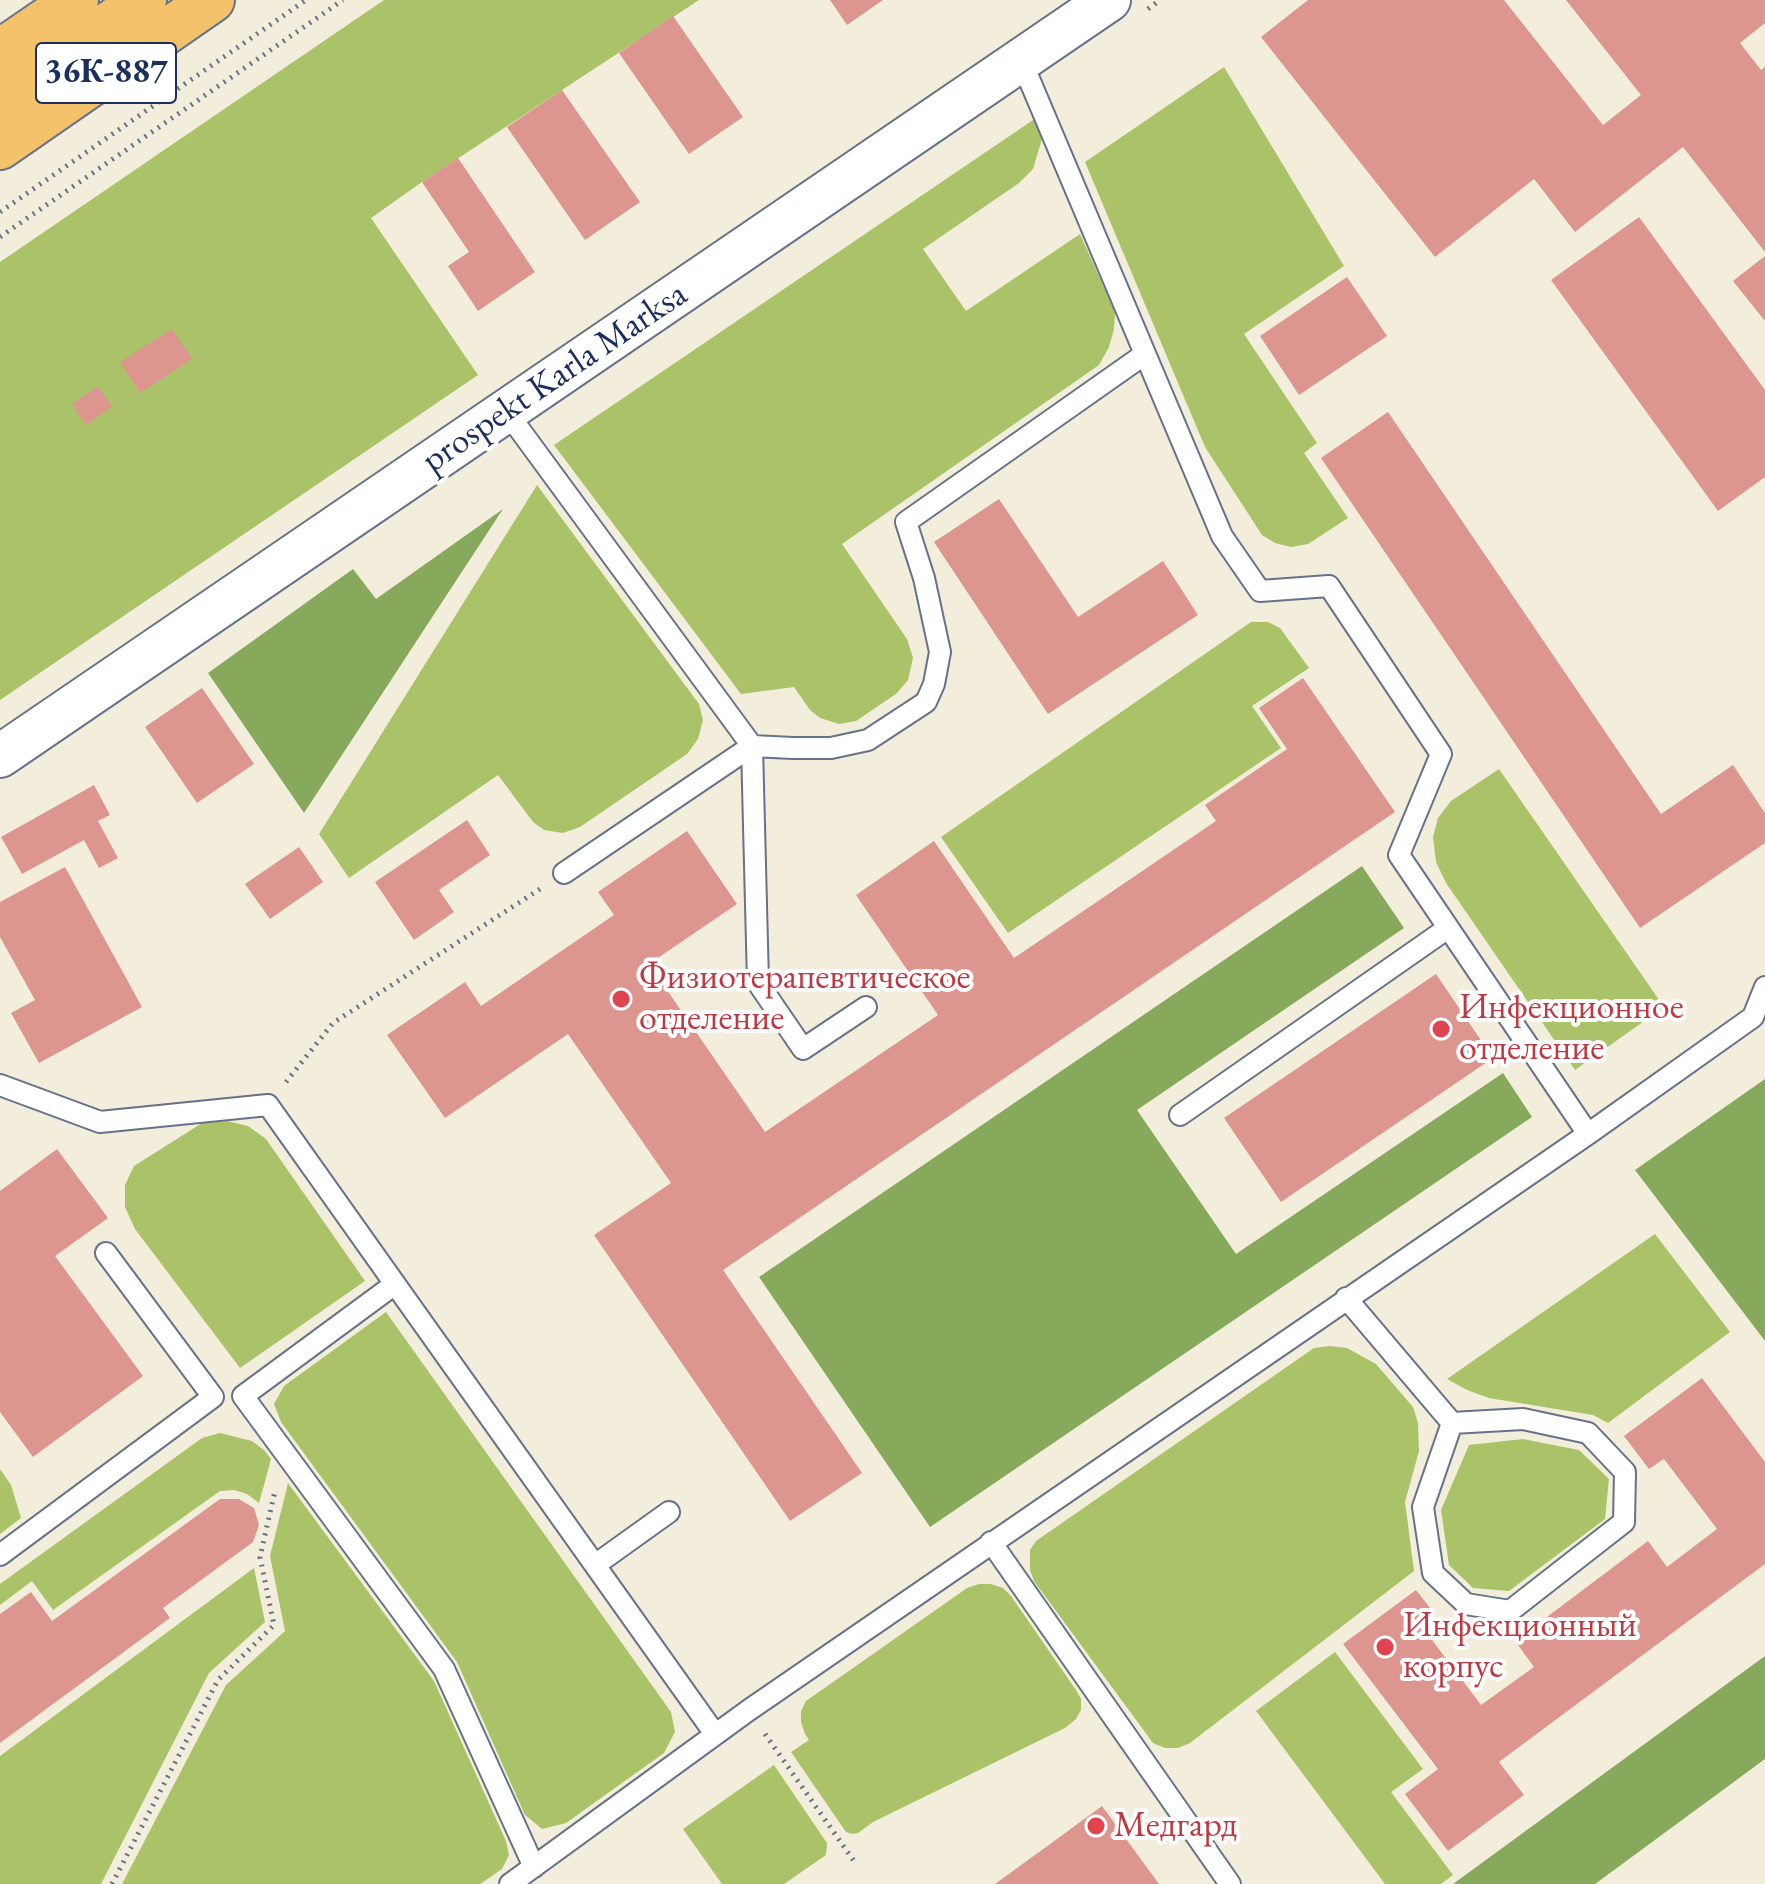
<!DOCTYPE html>
<html>
<head>
<meta charset="utf-8">
<style>
  body { margin:0 }
  canvas { display:block; background:#f2eedb }
</style>
</head>
<body>
<canvas width="1765" height="1884"></canvas>
<script>
const context = document.querySelector('canvas').getContext('2d');
context.lineJoin = 'round';
function paint(path, color) {
  context.fillStyle = color;
  context.fill(path, 'evenodd');
}
function shape(rows) {
  const path = new Path2D();
  for (const r of rows) {
    path.moveTo(r[0], r[1]);
    for (let i = 2; i < r.length; i += 2) path.lineTo(r[i], r[i + 1]);
  }
  return path;
}
function stroke(path, color, width, dash) {
  context.strokeStyle = color;
  context.lineWidth = width;
  context.lineCap = dash ? 'butt' : 'round';
  context.setLineDash(dash || []);
  context.stroke(path);
}
function drawText(font, color, halo, rows, align = 'center') {
  context.font = font + ' "EB Garamond",serif';
  context.lineWidth = 8;
  context.setLineDash([]);
  context.textBaseline = 'middle';
  context.strokeStyle = halo;
  context.fillStyle = color;
  for (const [text, x, y, turn = 0] of rows) {
    context.save();
    context.translate(x, y);
    context.rotate((+turn || 0) * Math.PI / 180);
    context.textAlign = isNaN(turn) ? turn : align;
    if (halo) context.strokeText(text, 0, 0);
    context.fillText(text, 0, 0);
    context.restore();
  }
}
paint(shape([
  [384,0,699,0,422,182,371,218,478,375,0,700,0,262],
  [1224,67,1344,266,1244,334,1317,443,1304,453,1348,518,1308,544,1291,547,1275,543,1262,535,1205,447,1085,162],
  [1036,118,1041,129,1042,139,1033,169,1019,183,923,249,966,311,1080,234,1115,312,1114,329,1109,347,1099,365,842,544,907,639,913,658,908,680,896,694,856,721,839,724,820,718,810,710,794,687,741,694,554,445],
  [537,485,699,704,703,720,698,739,687,754,580,827,563,833,544,830,533,822,498,775,349,878,319,834],
  [1251,622,1268,622,1280,628,1309,668,1252,706,1281,748,1008,933,941,837],
  [1499,769,1664,1007,1575,1070,1446,883,1436,862,1433,837,1438,818,1451,801],
  [227,1121,248,1126,266,1139,365,1281,240,1368,135,1229,125,1207,125,1185,134,1166,202,1123],
  [1655,1234,1730,1332,1608,1423,1593,1415,1489,1398,1467,1390,1447,1379],
  [386,1312,671,1712,675,1732,664,1753,566,1823,542,1829,525,1815,457,1662,281,1422,274,1404,284,1386],
  [1330,1346,1347,1348,1376,1364,1413,1407,1418,1423,1419,1451,1405,1502,1414,1571,1190,1743,1178,1748,1165,1748,1153,1743,1034,1581,1030,1570,1030,1550,1036,1541,1314,1348],
  [220,1433,252,1441,264,1450,271,1459,259,1503,247,1494,234,1490,220,1491,53,1610,32,1581,0,1605,0,1584,202,1438],
  [1523,1439,1579,1450,1609,1479,1605,1519,1509,1591,1473,1588,1449,1565,1441,1510,1469,1445],
  [0,1469,11,1485,21,1518,0,1534],
  [288,1483,434,1681,506,1841,509,1855,502,1869,480,1884,122,1884,226,1685,285,1631,270,1556],
  [254,1568,265,1622,209,1673,101,1884,0,1884,0,1756],
  [979,1584,991,1584,1003,1588,1011,1596,1076,1690,1081,1699,1081,1710,1076,1719,1065,1728,873,1822,858,1833,852,1834,846,1832,791,1752,809,1740,805,1734,801,1722,801,1711,806,1701,967,1588],
  [1335,1652,1423,1769,1391,1792,1453,1875,1441,1884,1385,1884,1256,1711],
  [774,1765,827,1843,826,1855,784,1884,722,1884,683,1829]
]), '#aac368');
paint(shape([
  [503,509,304,813,208,673,353,569,376,599],
  [1362,866,1404,928,1137,1110,1236,1254,1503,1073,1532,1117,930,1527,759,1277],
  [1765,1079,1765,1341,1635,1170],
  [1765,1656,1765,1759,1595,1884,1453,1884]
]), '#87a95c');
paint(shape([
  [830,0,883,0,847,25],
  [1308,0,1504,0,1603,125,1641,95,1566,0,1765,0,1765,23,1740,43,1761,70,1765,67,1765,252,1683,147,1575,232,1534,179,1435,257,1261,37],
  [673,16,743,117,689,154,619,53],
  [562,90,640,202,585,240,507,127],
  [458,158,535,272,478,311,448,266,469,252,422,182],
  [1639,217,1765,390,1765,477,1718,511,1551,280],
  [1765,256,1765,321,1733,281],
  [1347,277,1387,336,1299,395,1260,336],
  [172,329,192,359,140,393,120,362],
  [98,386,112,407,86,425,72,404],
  [1388,412,1661,814,1733,765,1765,813,1765,843,1640,928,1321,458],
  [999,499,1078,617,1163,561,1198,615,1048,714,934,542],
  [1303,678,1395,812,723,1270,862,1473,790,1521,594,1235,671,1183,568,1034,445,1118,387,1035,465,982,481,1006,614,915,598,892,687,831,737,904,649,964,765,1132,938,1015,856,895,934,841,1014,958,1216,821,1205,805,1287,749,1259,708],
  [202,688,254,764,197,803,145,727],
  [94,785,110,815,98,821,118,858,99,868,84,840,22,874,1,837],
  [467,820,490,855,439,890,454,912,414,940,375,882],
  [299,847,323,882,270,919,245,884],
  [65,867,142,1007,39,1063,11,1013,35,1000,0,937,0,902],
  [1436,974,1493,1058,1281,1202,1224,1118],
  [57,1149,108,1218,55,1256,143,1376,33,1457,0,1412,0,1191],
  [1702,1378,1765,1462,1765,1564,1499,1762,1524,1795,1448,1851,1405,1794,1438,1769,1343,1644,1416,1590,1434,1613,1420,1624,1481,1705,1534,1667,1515,1641,1648,1541,1667,1567,1717,1529,1664,1459,1649,1469,1624,1436],
  [220,1499,239,1499,254,1508,259,1525,253,1542,163,1608,170,1618,0,1743,0,1614,31,1592,52,1621],
  [1102,1806,1159,1884,995,1884,1046,1847]
]), '#dc968f');
const service = shape([
  [1021,60,1222,536,1260,591,1329,586,1441,754,1399,855,1588,1134],
  [506,411,752,746,564,873],
  [866,1007,803,1049,758,983,752,746,793,748,831,748,868,740,926,702,934,684,940,652,924,578,906,522,1145,354],
  [0,1085,100,1122,268,1105,395,1284,243,1396,444,1669,534,1867],
  [1180,1115,1448,928],
  [395,1284,715,1734],
  [1346,1298,1452,1423,1423,1507,1433,1573,1466,1604,1510,1611,1624,1522,1625,1472,1588,1433,1523,1419,1452,1423],
  [991,1542,1230,1884],
  [0,1555,213,1397,106,1253],
  [595,1565,669,1512],
  [510,1884,749,1710,1588,1134,1753,1017,1765,987]
]);
const minor = shape([
  [0,756,1109,0]
]);
const primary = shape([
  [0,52,76,0],
  [0,100,144,0],
  [0,147,212,0]
]);
stroke(service, '#66728a', 24);
stroke(minor, '#66728a', 46);
stroke(primary, '#66728a', 48);
stroke(shape([
  [1148,9,1160,0],
  [0,212,306,0],
  [0,237,343,0],
  [286,1082,333,1023,540,889],
  [765,1734,856,1864],
  [112,1884,218,1680,274,1625,260,1557,275,1491]
]), '#66728a', 5, [2, 6]);
stroke(service, '#fff', 20);
stroke(minor, '#fff', 42);
stroke(primary, '#f4c26a', 44);
for (const [x, y, r, color] of [
  [621,999,10,"#e0444e"],
  [1441,1029,10,"#e0444e"],
  [1385,1647,10,"#e0444e"],
  [1096,1826,10,"#e0444e"]
]) {
  const dot = new Path2D();
  dot.arc(x, y, r, 0, 2 * Math.PI);
  context.fillStyle = color;
  context.fill(dot);
  stroke(dot, '#fff', 3);
}
for (const [x, y, w] of [
  [106,73,140]
]) {
  const box = new Path2D();
  box.roundRect(x - w / 2, y - 30, w, 60, 6);
  context.fillStyle = '#fff';
  context.fill(box);
  stroke(box, '#1b2f5e', 2);
}
drawText('bold 34px', '#1b2f5e', null, [
  ["36К-887",106,73]
]);
drawText('36px', '#1b2f5e', '#fff', [
  ["prospekt Karla Marksa",555,378,-34]
]);
drawText('36px', '#be3a42', '#fff', [
  ["Физиотерапевтическое",639,978],
  ["отделение",639,1019],
  ["Инфекционное",1459,1008],
  ["отделение",1459,1049],
  ["Инфекционный",1403,1626],
  ["корпус",1403,1667],
  ["Медгард",1114,1826]
], 'left');
</script>
</body>
</html>
